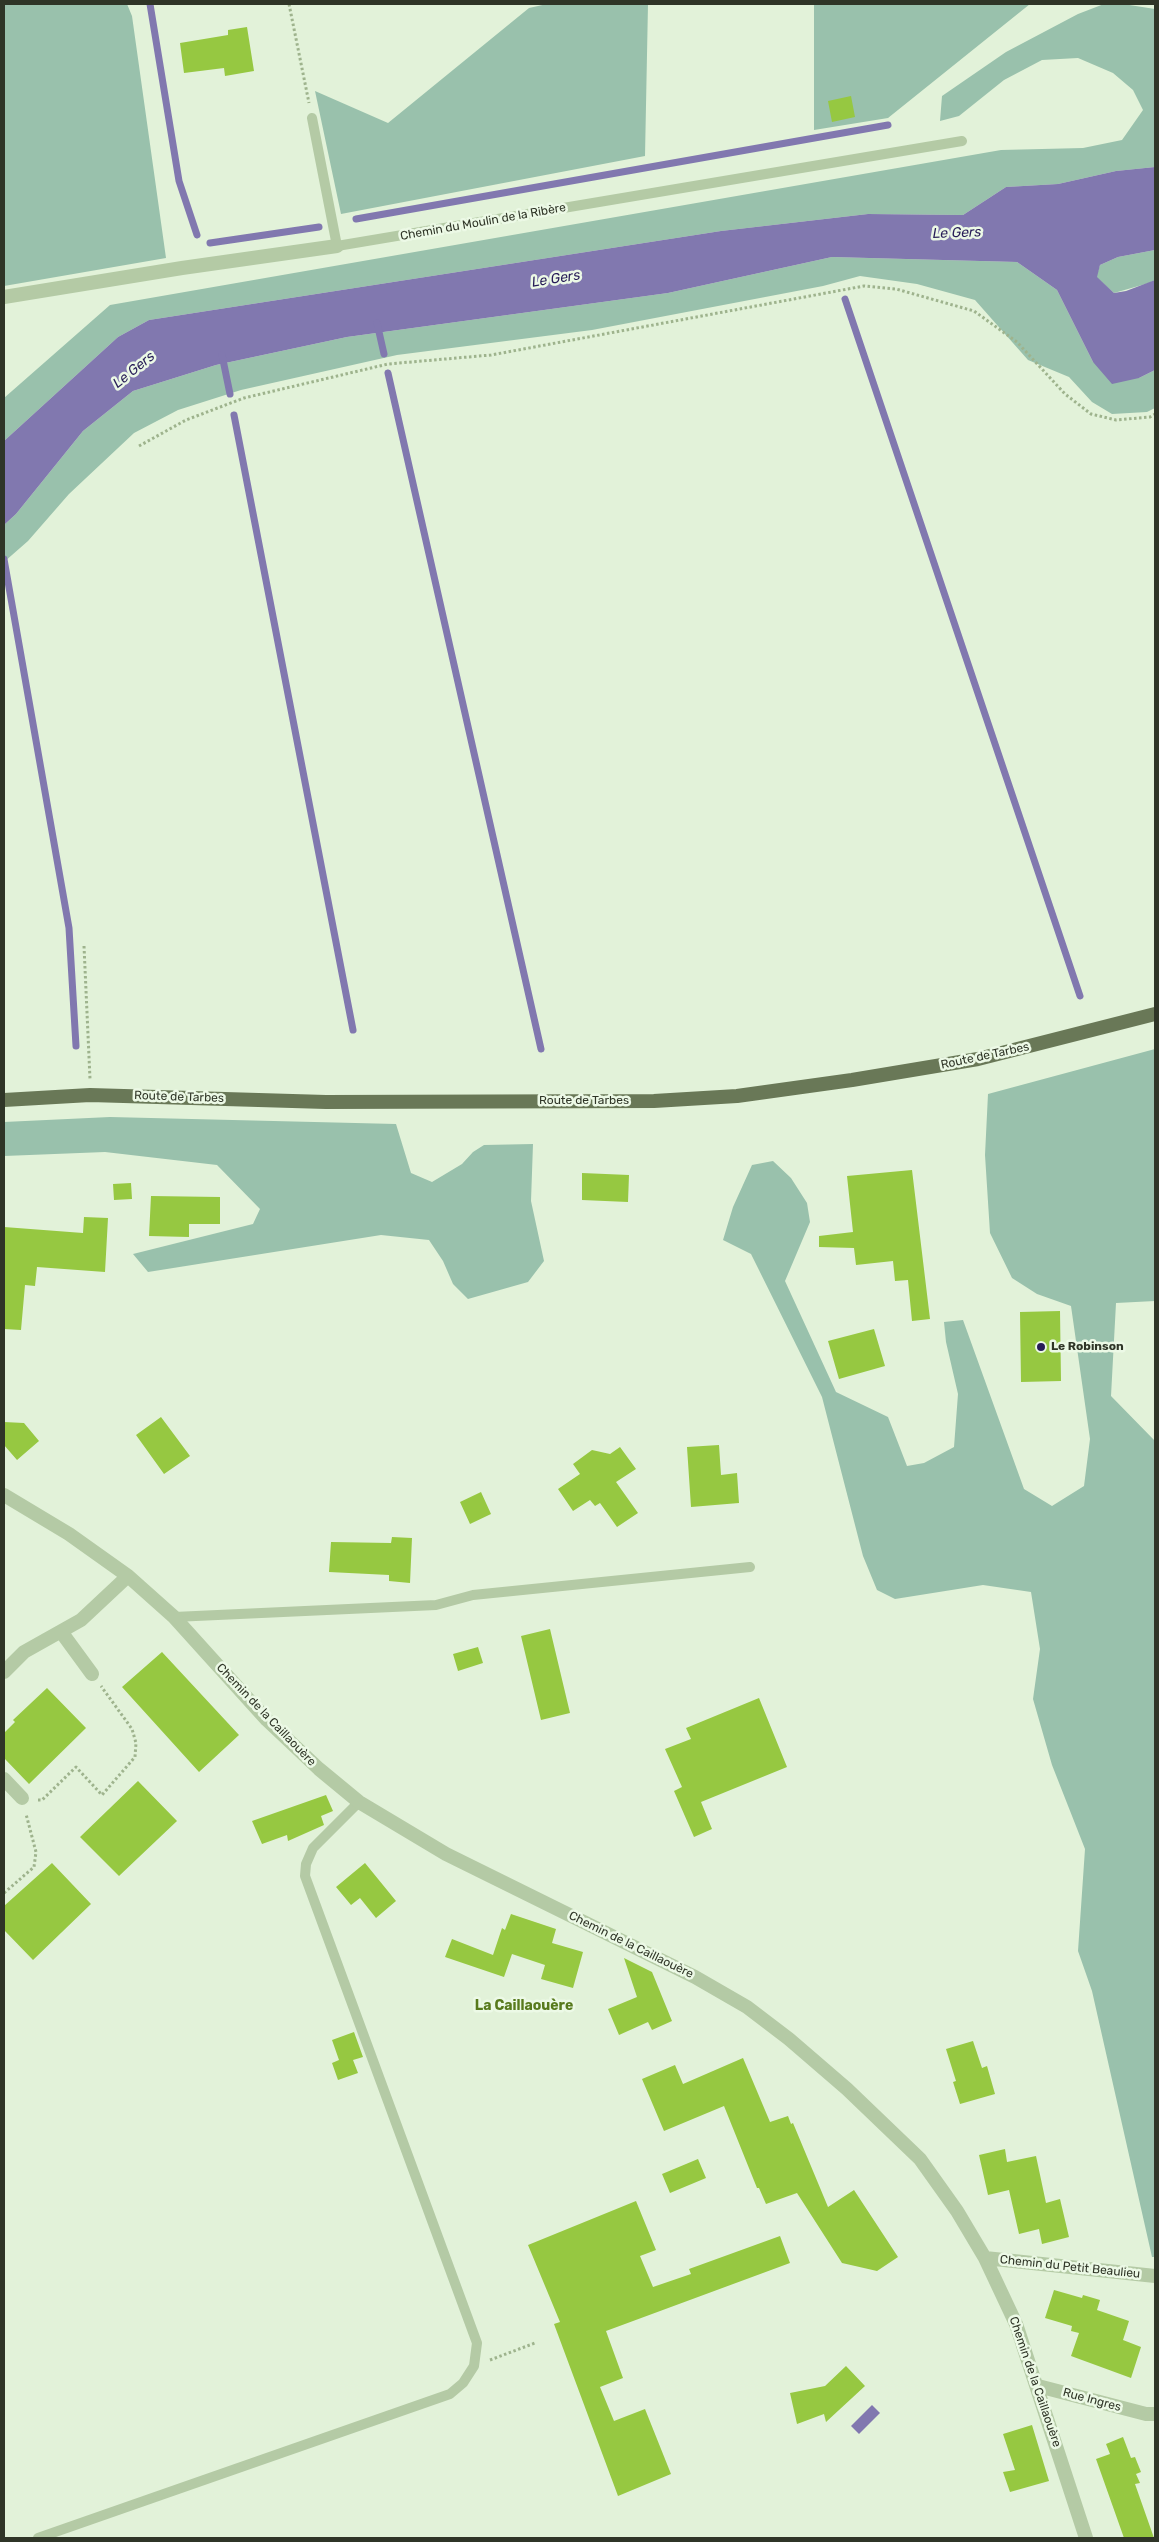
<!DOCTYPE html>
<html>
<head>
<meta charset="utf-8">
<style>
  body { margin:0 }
  #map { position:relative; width:1159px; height:2542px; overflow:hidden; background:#e2f2d9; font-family:Rubik,sans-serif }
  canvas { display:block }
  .frame { position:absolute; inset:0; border:5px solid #2f3527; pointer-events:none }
</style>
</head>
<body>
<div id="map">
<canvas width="1159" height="2542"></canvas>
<div class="frame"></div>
</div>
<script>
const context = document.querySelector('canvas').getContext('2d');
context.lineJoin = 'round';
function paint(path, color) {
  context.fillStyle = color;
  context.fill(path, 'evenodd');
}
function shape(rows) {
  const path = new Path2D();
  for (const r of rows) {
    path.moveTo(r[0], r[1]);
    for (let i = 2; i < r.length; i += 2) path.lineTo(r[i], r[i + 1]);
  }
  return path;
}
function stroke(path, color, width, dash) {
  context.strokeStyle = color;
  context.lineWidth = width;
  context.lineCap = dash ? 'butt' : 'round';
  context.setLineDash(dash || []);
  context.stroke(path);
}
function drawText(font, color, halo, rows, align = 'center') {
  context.font = font + ' Rubik,sans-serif';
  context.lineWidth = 5;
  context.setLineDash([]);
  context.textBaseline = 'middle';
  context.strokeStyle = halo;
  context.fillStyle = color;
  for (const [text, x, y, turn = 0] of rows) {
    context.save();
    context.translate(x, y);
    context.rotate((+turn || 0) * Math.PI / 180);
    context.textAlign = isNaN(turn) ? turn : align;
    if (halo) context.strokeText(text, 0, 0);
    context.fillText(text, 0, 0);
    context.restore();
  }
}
paint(shape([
  [4,4,127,4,132,16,166,258,4,286],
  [547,4,648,4,645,156,341,214,315,91,388,123,529,8],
  [814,4,1030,4,888,118,814,130],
  [1104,4,1123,4,1155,9,1155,167,1116,171,1058,184,1006,187,963,215,868,214,721,231,149,320,118,337,4,441,4,398,110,305,1001,150,1083,148,1122,140,1143,110,1133,90,1113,73,1078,58,1042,60,1004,80,959,116,940,121,942,96,1006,52,1078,14],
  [1155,250,1155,280,1149,283,1114,293,1096,277,1100,265,1118,257],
  [832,257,1017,262,1057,290,1093,362,1139,378,1155,370,1155,408,1147,412,1112,414,1092,402,1069,377,1028,360,975,300,917,284,860,276,823,286,592,330,397,355,241,390,178,410,134,433,69,494,28,541,4,562,4,525,16,514,83,431,133,391,216,365,347,337,668,293],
  [1155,1049,1155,1301,1116,1303,1111,1396,1155,1441,1155,2257,1152,2257,1092,1991,1078,1951,1085,1849,1052,1765,1033,1699,1040,1649,1031,1592,983,1585,895,1599,877,1590,863,1556,822,1397,751,1254,723,1240,733,1207,752,1165,773,1161,791,1178,807,1203,810,1222,785,1281,836,1392,888,1417,907,1466,924,1463,954,1447,958,1394,946,1342,944,1322,963,1320,1024,1489,1052,1506,1084,1486,1090,1439,1071,1306,1037,1294,1012,1278,990,1233,985,1155,988,1094],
  [110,1117,396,1124,411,1173,432,1182,462,1164,473,1152,484,1145,533,1144,531,1201,544,1261,528,1282,468,1299,453,1284,443,1261,429,1240,381,1235,148,1272,133,1254,253,1224,260,1209,217,1165,105,1152,4,1156,4,1122]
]), '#99c1ac');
paint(shape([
  [1155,167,1155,250,1118,257,1100,265,1097,277,1114,293,1126,291,1155,280,1155,370,1139,378,1112,384,1093,362,1057,290,1017,262,832,257,668,293,347,337,216,365,133,391,83,431,16,514,4,525,4,441,118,337,149,320,721,231,868,214,963,215,1006,187,1058,184,1116,171],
  [872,2405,880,2413,859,2434,851,2426]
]), '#8178af');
stroke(shape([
  [150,4,179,181,197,235],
  [356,219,888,125],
  [210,243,319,227],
  [845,299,1080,996],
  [377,323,384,354],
  [222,355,230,394],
  [388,373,541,1049],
  [234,415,353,1030],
  [4,559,69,928,76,1046]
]), '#8178af', 7);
paint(shape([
  [247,27,254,71,225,76,224,68,184,73,180,43,228,35,228,30],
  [851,96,855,117,832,122,828,101],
  [912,1170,930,1319,912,1321,908,1280,895,1281,893,1261,856,1265,854,1248,819,1247,819,1236,853,1232,847,1176],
  [582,1173,629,1175,628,1202,582,1200],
  [131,1183,132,1199,114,1200,113,1184],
  [151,1196,220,1197,220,1224,189,1224,189,1237,149,1236],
  [84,1217,108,1218,105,1272,37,1267,35,1286,25,1285,21,1330,4,1329,4,1227,83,1233],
  [1060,1311,1061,1381,1021,1382,1020,1312],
  [874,1329,885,1366,839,1379,828,1341],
  [161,1417,190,1456,164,1474,136,1435],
  [4,1422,24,1423,39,1441,17,1460,4,1445],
  [719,1445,721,1475,737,1473,739,1503,691,1507,687,1447],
  [620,1447,636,1469,616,1482,638,1513,617,1527,600,1503,595,1506,590,1500,573,1511,558,1489,580,1474,573,1464,592,1450,610,1454],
  [481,1492,491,1514,470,1524,460,1502],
  [392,1537,412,1538,410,1583,389,1581,389,1575,329,1572,331,1542,391,1543],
  [550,1629,570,1713,541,1720,521,1636],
  [478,1647,483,1663,458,1671,453,1654],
  [162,1652,239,1735,199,1772,122,1687],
  [47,1688,86,1728,29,1784,4,1758,4,1733,15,1722,13,1720],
  [759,1698,787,1767,701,1802,712,1829,694,1837,674,1791,682,1787,665,1749,691,1739,686,1728],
  [138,1781,177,1821,119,1876,80,1837],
  [326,1795,333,1811,321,1816,324,1825,288,1841,287,1835,262,1844,252,1821],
  [52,1863,91,1904,33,1960,4,1930,4,1906],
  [365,1863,396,1901,376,1918,360,1898,351,1905,336,1887],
  [511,1914,556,1929,552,1943,583,1952,573,1988,541,1979,545,1965,512,1954,504,1977,445,1957,452,1939,493,1955,502,1928,505,1930],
  [624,1958,652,1972,672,2021,652,2030,648,2022,619,2035,608,2009,637,1997],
  [354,2032,363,2057,353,2060,358,2073,338,2080,332,2063,339,2060,332,2040],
  [973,2041,982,2068,987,2066,995,2094,960,2104,953,2082,956,2081,946,2049],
  [743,2058,770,2122,788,2116,791,2124,793,2123,828,2207,854,2190,898,2257,877,2271,842,2263,797,2193,766,2204,759,2188,757,2188,724,2106,664,2131,642,2079,675,2065,683,2084],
  [1005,2149,1007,2162,1036,2156,1046,2203,1060,2199,1069,2237,1042,2244,1039,2229,1019,2234,1009,2190,988,2195,979,2155],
  [698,2159,706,2178,670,2193,662,2174],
  [636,2201,656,2250,640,2256,653,2287,691,2274,689,2269,780,2236,790,2263,606,2331,623,2378,600,2387,614,2421,645,2409,671,2474,618,2496,554,2324,560,2322,528,2245],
  [1054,2290,1082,2298,1083,2295,1100,2300,1097,2310,1129,2321,1123,2340,1141,2347,1131,2378,1071,2356,1079,2333,1071,2331,1072,2326,1045,2318],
  [846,2366,865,2386,826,2422,824,2414,797,2424,790,2393,825,2386],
  [1032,2425,1049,2481,1010,2492,1003,2472,1015,2470,1003,2434],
  [1123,2437,1131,2458,1135,2457,1141,2472,1136,2474,1140,2483,1135,2484,1154,2538,1124,2538,1096,2459,1110,2454,1106,2444]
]), '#96c841');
stroke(shape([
  [289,4,309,103],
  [139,446,186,420,244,398,388,364,491,355,864,286,896,289,974,311,1017,342,1065,394,1091,414,1116,420,1150,417,1155,414],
  [84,946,90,1079],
  [38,1800,42,1800,76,1767,102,1795,135,1757,136,1743,132,1729,101,1686],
  [4,1893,34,1867,36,1852,26,1814],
  [490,2360,535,2343]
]), '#9eb38d', 3, [2.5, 2.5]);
stroke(shape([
  [312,118,337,246,962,141],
  [174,1617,436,1605,473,1595,750,1567],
  [38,2538,450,2394,463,2383,474,2366,477,2343,305,1876,306,1864,313,1848,359,1802]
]), '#b4caa5', 10);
stroke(shape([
  [4,297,182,268,337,246],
  [4,1495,69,1534,128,1576,174,1617,267,1720,319,1769,359,1802,446,1854,695,1977,747,2007,789,2039,847,2089,920,2159,957,2211,985,2258,1016,2324,1086,2538],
  [62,1633,92,1674],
  [4,1672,24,1652,81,1620,128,1576],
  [4,1779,22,1798],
  [985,2258,1155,2276],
  [1038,2386,1146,2414,1155,2414]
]), '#b4caa5', 14);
stroke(shape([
  [4,1100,90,1095,326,1102,654,1101,737,1096,852,1080,978,1059,1155,1014]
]), '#697857', 14);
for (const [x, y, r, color] of [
  [1041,1347,5,"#271c57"]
]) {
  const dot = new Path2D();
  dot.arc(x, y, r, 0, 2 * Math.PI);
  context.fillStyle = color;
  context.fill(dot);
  stroke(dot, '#ecf9e6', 2);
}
drawText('12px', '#2f3527', '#ecf9e6', [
  ["Chemin du Moulin de la Ribère",483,222,-10],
  ["Route de Tarbes",985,1056,-12],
  ["Route de Tarbes",179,1097,2],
  ["Route de Tarbes",584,1101],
  ["Chemin de la Caillaouère",266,1715,46],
  ["Chemin de la Caillaouère",631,1945,26],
  ["Chemin du Petit Beaulieu",1070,2267,6],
  ["Chemin de la Caillaouère",1035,2382,71],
  ["Rue Ingres",1092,2400,15]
]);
drawText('bold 12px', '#2f3527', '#ecf9e6', [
  ["Le Robinson",1051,1347]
], 'left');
drawText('italic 14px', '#271c57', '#ecf9e6', [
  ["Le Gers",957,233,-2],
  ["Le Gers",556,279,-9],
  ["Le Gers",134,370,-39]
]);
drawText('bold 14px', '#587a1d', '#ecf9e6', [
  ["La Caillaouère",524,2006]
]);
</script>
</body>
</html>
